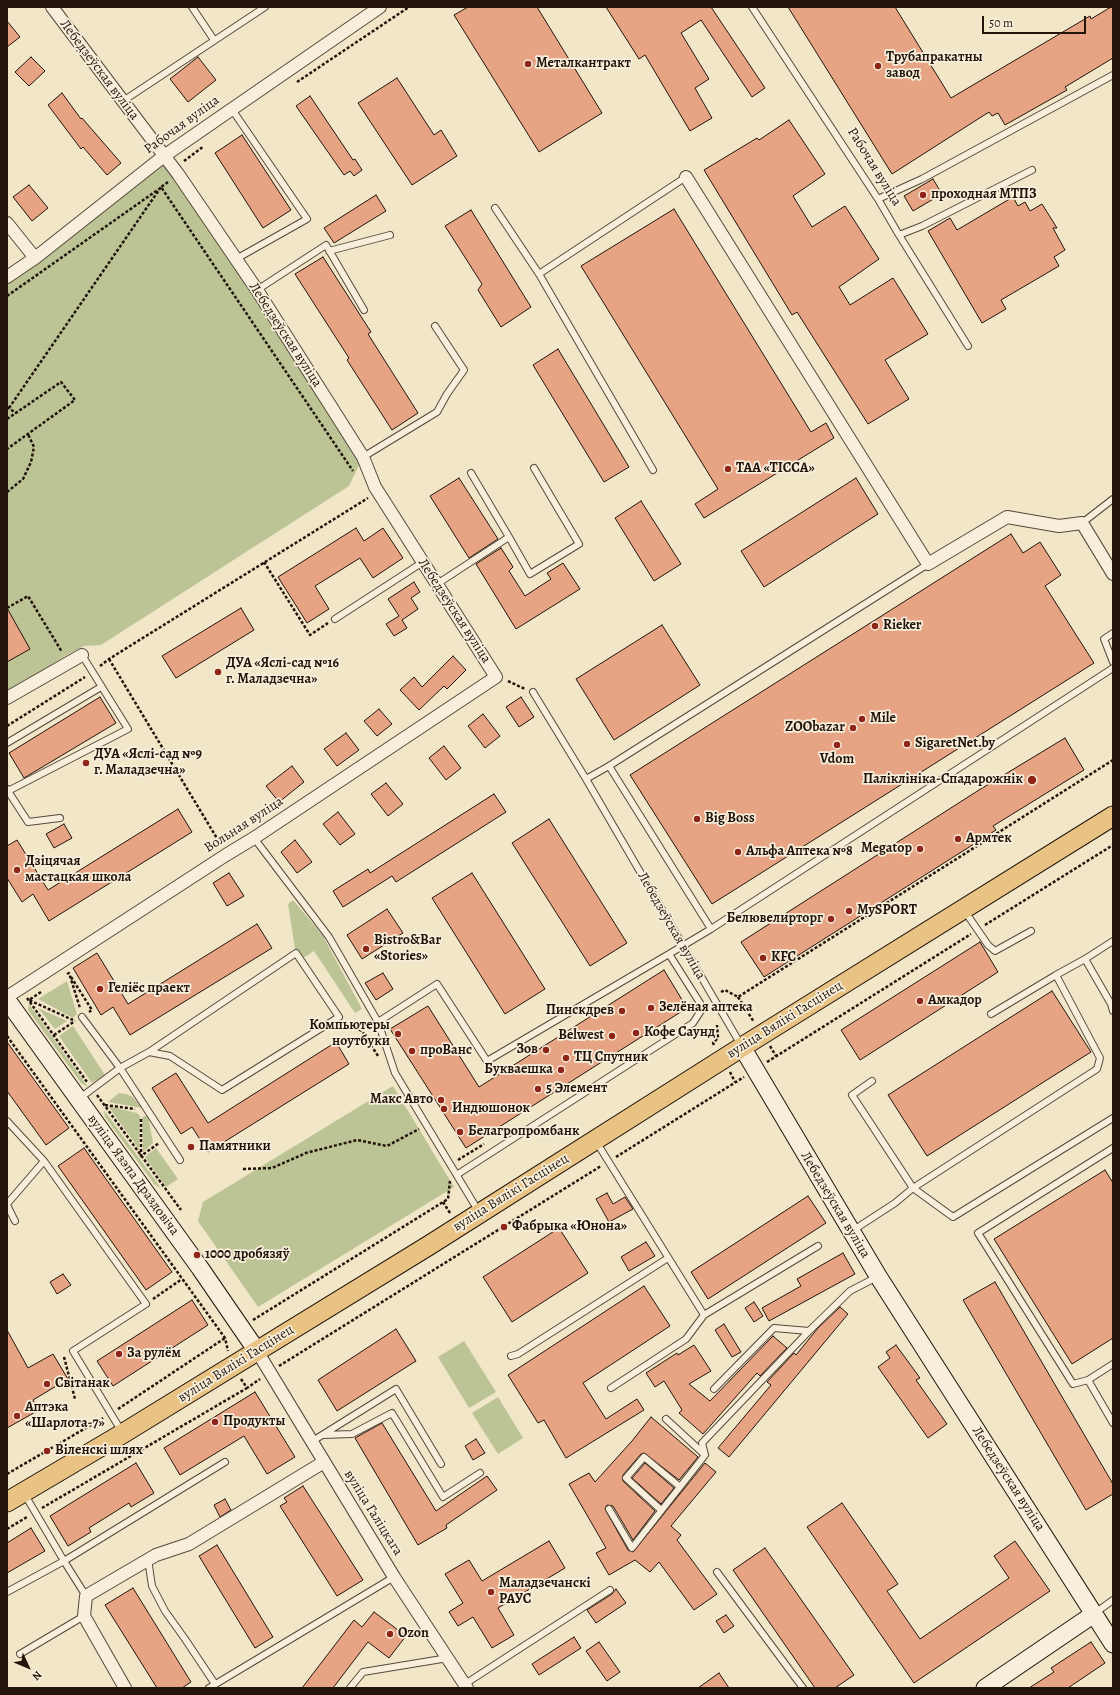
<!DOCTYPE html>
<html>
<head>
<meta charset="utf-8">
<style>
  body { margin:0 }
  #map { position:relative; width:1120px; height:1695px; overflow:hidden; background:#f2e6c9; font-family:Alegreya,serif }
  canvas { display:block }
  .frame { position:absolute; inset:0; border:8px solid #22140a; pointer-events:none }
  .north { position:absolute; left:8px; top:1647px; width:40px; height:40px; -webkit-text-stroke:3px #f7efdc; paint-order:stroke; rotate:134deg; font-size:11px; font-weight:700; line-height:16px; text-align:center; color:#22140a }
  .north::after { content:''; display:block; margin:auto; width:14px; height:18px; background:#22140a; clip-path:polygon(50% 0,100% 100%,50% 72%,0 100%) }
  .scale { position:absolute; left:982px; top:16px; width:104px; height:18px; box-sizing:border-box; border:2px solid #22140a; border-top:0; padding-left:5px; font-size:12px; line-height:14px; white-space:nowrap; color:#22140a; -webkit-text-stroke:3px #f7efdc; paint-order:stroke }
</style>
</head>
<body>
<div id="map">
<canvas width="1120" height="1695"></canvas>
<div class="frame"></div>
<div class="north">N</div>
<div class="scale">50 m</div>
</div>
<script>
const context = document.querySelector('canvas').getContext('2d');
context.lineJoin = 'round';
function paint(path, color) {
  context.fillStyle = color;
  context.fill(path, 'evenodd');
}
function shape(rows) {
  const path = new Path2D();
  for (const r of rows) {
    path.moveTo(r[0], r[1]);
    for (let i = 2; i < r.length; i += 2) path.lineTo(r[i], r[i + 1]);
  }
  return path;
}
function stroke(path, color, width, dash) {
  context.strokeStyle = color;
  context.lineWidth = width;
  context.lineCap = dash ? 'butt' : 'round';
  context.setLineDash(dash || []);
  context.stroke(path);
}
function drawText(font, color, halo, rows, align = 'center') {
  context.font = font + ' Alegreya,serif';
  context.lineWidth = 3.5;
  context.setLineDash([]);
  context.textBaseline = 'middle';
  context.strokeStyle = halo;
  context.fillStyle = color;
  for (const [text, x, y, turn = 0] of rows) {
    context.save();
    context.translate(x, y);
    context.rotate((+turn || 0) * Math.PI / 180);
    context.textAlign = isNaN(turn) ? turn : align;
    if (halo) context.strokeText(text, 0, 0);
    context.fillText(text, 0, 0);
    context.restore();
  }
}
paint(shape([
  [164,156,363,457,349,486,101,645,84,646,65,656,7,693,7,280],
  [293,900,323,936,362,1009,355,1013,314,951,297,962,288,904],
  [67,981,77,1014,73,1018,38,999],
  [29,1004,88,1087,81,1083,28,1010],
  [38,1008,67,1021,55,1029],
  [73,1026,105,1075,92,1083,59,1036],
  [393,1086,454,1187,258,1307,198,1221,203,1202],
  [119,1093,126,1094,133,1097,142,1108,108,1102],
  [108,1106,137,1113,140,1116,139,1149],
  [104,1110,161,1188,155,1185,105,1117],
  [148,1115,153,1143,143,1152,142,1117],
  [156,1148,178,1179,166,1187,145,1157],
  [464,1341,496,1392,469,1408,438,1357],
  [498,1397,523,1438,498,1454,472,1413]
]), '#bcc495');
const building = shape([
  [468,7,537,7,602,113,539,152,454,15,468,7],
  [606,7,711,7,765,88,752,97,701,20,681,33,709,79,695,88,712,118,690,131,645,55,639,59,606,7],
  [788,7,895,7,951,98,1090,16,1091,19,1111,7,1113,7,1113,58,1065,87,1067,90,1005,125,998,113,992,116,989,112,892,174,788,7],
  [7,21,20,37,7,47,7,21],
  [31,57,45,71,29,86,15,72,31,57],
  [198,57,216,80,188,102,170,79,198,57],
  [397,78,434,135,441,130,457,156,412,185,358,103,397,78],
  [62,93,81,119,82,118,121,163,107,175,83,147,81,149,48,105,62,93],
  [310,96,353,160,355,159,362,170,354,176,350,171,344,175,296,106,310,96],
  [789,120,825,174,793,196,812,227,845,206,879,259,839,287,850,305,893,278,928,334,885,360,909,399,868,424,797,312,792,315,704,170,757,138,759,140,789,120],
  [242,135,291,210,263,228,215,153,242,135],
  [933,179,942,194,913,211,904,196,933,179],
  [29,185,48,208,32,221,13,197,29,185],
  [376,195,386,211,334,243,324,228,376,195],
  [1013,197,1018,206,1025,202,1030,211,1042,204,1057,228,1053,228,1065,250,1054,257,1059,266,1001,300,1006,309,982,323,928,231,950,218,957,230,1013,197],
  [674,209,811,432,826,423,834,438,704,518,695,504,718,489,581,266,674,209],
  [471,210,531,307,501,327,478,290,482,284,445,226,471,210],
  [323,257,371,332,368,334,418,413,392,430,347,360,349,358,295,274,323,257],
  [558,349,629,467,604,482,533,365,558,349],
  [459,478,498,539,469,558,430,496,459,478],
  [856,478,878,514,764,587,741,551,856,478],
  [641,501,681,564,654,581,615,518,641,501],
  [356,528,364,541,383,528,403,558,373,578,360,558,315,586,329,609,307,623,278,577,356,528],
  [1011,534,1023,553,1040,542,1061,575,1045,586,1094,663,712,904,630,775,1011,534],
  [501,548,513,567,509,571,525,596,551,579,547,573,563,563,580,589,516,629,476,564,501,548],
  [414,582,420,592,411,598,418,609,402,620,407,628,394,636,386,624,399,616,388,599,414,582],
  [7,608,30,649,7,662,7,608],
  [241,608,254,630,176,678,162,656,241,608],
  [662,625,700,685,614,740,576,679,662,625],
  [453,656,466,670,447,689,444,686,419,710,400,690,414,677,422,687,453,656],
  [100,697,116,723,24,778,9,753,100,697],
  [521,697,534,717,519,727,506,707,521,697],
  [379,709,392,724,377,736,364,721,379,709],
  [483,714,500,736,485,748,468,726,483,714],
  [346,733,359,750,337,766,324,749,346,733],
  [1065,738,1084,770,993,826,996,830,764,977,741,942,979,790,1065,738],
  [444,746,461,768,446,780,429,758,444,746],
  [292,766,304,782,279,802,266,786,292,766],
  [386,783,403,804,388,816,371,794,386,783],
  [494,794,506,812,396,882,392,876,343,907,333,891,368,869,370,873,494,794],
  [178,809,192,832,49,921,33,894,22,902,7,878,7,846,17,840,48,890,178,809],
  [338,812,355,834,340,845,323,824,338,812],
  [549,819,627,943,590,966,512,843,549,819],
  [64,824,72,838,54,848,46,834,64,824],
  [295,840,312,862,297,873,281,852,295,840],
  [229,873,244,896,227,906,213,883,229,873],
  [472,873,545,989,505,1014,432,898,472,873],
  [387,909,403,933,362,959,347,935,387,909],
  [257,924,272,948,130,1035,113,1007,101,1015,73,968,97,953,128,1004,257,924],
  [980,942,998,972,860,1060,841,1030,980,942],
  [664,970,687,1008,466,1148,390,1029,428,1006,479,1087,664,970],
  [383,973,393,989,376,1000,365,983,383,973],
  [1052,991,1091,1052,927,1156,888,1095,1052,991],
  [7,1042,69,1128,46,1145,7,1091,7,1042],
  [336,1042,349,1064,208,1152,192,1127,181,1134,152,1088,176,1073,208,1123,336,1042],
  [84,1148,172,1272,146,1290,58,1166,84,1148],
  [1105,1170,1113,1183,1113,1338,1072,1364,994,1239,1105,1170],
  [607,1193,613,1204,625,1197,633,1209,609,1222,596,1199,607,1193],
  [808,1196,826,1223,708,1299,691,1272,808,1196],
  [559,1228,588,1273,512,1322,483,1277,559,1228],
  [646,1242,655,1256,629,1271,621,1257,646,1242],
  [843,1253,855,1274,769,1321,762,1308,801,1286,797,1279,843,1253],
  [63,1274,71,1285,57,1294,50,1282,63,1274],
  [995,1282,1113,1484,1113,1494,1086,1510,963,1300,995,1282],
  [644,1286,670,1326,583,1383,606,1419,637,1399,644,1410,566,1458,544,1420,538,1423,508,1375,644,1286],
  [192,1300,208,1325,113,1386,97,1361,192,1300],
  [754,1302,763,1316,754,1322,745,1308,754,1302],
  [840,1307,848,1314,729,1457,718,1448,771,1385,767,1382,794,1353,796,1355,818,1328,840,1307],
  [724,1324,741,1352,732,1357,715,1330,724,1324],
  [396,1329,416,1361,337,1411,318,1380,396,1329],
  [7,1330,28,1368,53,1354,68,1379,33,1400,39,1410,7,1428,7,1330],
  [773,1336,787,1348,760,1376,757,1373,703,1434,679,1413,682,1410,664,1381,655,1387,646,1373,677,1353,678,1355,694,1345,711,1371,689,1384,710,1401,773,1336],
  [896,1345,920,1378,916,1380,947,1424,928,1438,878,1367,890,1358,886,1352,896,1345],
  [255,1392,295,1457,267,1474,244,1436,180,1475,164,1448,255,1392],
  [651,1417,698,1457,679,1480,644,1453,641,1454,623,1475,623,1481,655,1511,633,1540,613,1506,607,1505,605,1509,628,1550,633,1552,705,1463,716,1472,671,1526,681,1535,677,1540,717,1594,694,1610,659,1562,650,1572,635,1560,609,1575,596,1553,606,1548,569,1484,589,1473,595,1482,632,1441,651,1417],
  [382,1423,436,1511,487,1476,497,1490,446,1525,447,1528,418,1545,355,1438,382,1423],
  [476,1439,485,1453,473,1460,465,1446,476,1439],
  [136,1463,154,1493,131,1507,129,1503,89,1528,91,1532,68,1546,50,1516,136,1463],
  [645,1463,674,1488,661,1504,632,1478,645,1463],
  [303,1486,363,1580,337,1596,280,1506,287,1502,284,1498,303,1486],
  [225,1499,231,1510,220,1517,214,1505,225,1499],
  [842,1503,898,1584,887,1591,920,1639,1009,1578,994,1556,1015,1541,1050,1591,914,1683,807,1527,842,1503],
  [31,1528,45,1551,7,1573,7,1543,31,1528],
  [549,1541,565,1568,498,1608,514,1635,492,1648,473,1617,458,1626,449,1612,463,1603,445,1574,469,1560,482,1581,549,1541],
  [217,1545,273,1637,255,1648,199,1556,217,1545],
  [765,1548,854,1675,835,1688,815,1688,733,1570,765,1548],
  [133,1588,191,1682,182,1688,157,1688,105,1605,133,1588],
  [616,1589,626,1603,596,1623,587,1610,612,1594,616,1589],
  [374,1612,406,1636,389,1658,368,1642,333,1688,302,1688,354,1620,362,1627,374,1612],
  [726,1615,734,1626,724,1633,716,1621,726,1615],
  [574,1637,581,1648,539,1675,532,1664,574,1637],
  [599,1642,620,1672,607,1681,586,1651,599,1642],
  [1091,1642,1105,1663,1068,1688,1029,1688,1054,1672,1051,1668,1091,1642],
  [719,1673,729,1688,698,1688,719,1673]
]);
paint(building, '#e7a485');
stroke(building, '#22140a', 1);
const lane = shape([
  [192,7,214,40],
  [752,7,878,199,899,235,968,346],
  [123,101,265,7],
  [231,108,307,219,236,259],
  [878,199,922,179,1113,75],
  [495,208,539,274,686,177],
  [899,235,922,226,1032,170],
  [329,251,390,235],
  [539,274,653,470],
  [257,290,326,245,364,310],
  [363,457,437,412,447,394,464,370,435,326],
  [471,473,509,537],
  [1082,523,1113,499],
  [437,584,509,537,530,574,579,544,534,468],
  [335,619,423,562],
  [1113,633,1104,639,1113,662],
  [533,692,586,779],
  [7,743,101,687],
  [609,766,586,779,741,1045],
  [7,789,8,791,128,729,82,655],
  [8,791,28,822,60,818],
  [254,838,329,937,378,1022,395,1073,479,1212],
  [964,910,988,945,995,951,1031,931],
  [711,929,1113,668],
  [1113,941,1085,959,1111,1004,1113,1011],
  [1056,975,1085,959],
  [82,1017,120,1068,180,1160],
  [378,1022,437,984,487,1061,669,954],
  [872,1081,852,1095,913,1188,1097,1069,1100,1058,1056,975,991,1014],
  [80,1098,120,1068,149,1052,170,1056,222,1090,339,1017,296,953,149,1052],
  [7,1121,44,1161,146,1304,73,1351,122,1432],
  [597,1143,704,1315,818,1246],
  [458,1174,693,1023,702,1009,700,1003,669,954,711,929,609,766,928,564],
  [7,1204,44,1161],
  [7,1205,15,1221],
  [852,1231,895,1203,913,1188,953,1217,1113,1118],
  [511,1356,518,1354,668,1258],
  [1113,1364,1088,1380,1113,1423],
  [1088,1380,1073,1384,978,1233,1113,1148],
  [611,1388,686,1339,704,1315],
  [714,1389,774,1328,809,1331],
  [666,1419,705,1455],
  [323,1435,352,1434,392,1413,443,1497,480,1473],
  [311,1442,396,1389,441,1464],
  [25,1495,64,1561,86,1596],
  [609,1509,632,1548,705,1455,702,1443,809,1331,850,1291,877,1277],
  [661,1510,626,1478,644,1457,679,1486],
  [148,1559,152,1586,165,1611,185,1639,215,1684],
  [717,1572,803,1688],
  [7,1592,64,1561,225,1462],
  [1095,1613,1113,1600],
  [20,1654,84,1616],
  [465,1684,610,1590],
  [209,1688,394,1577],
  [350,1688,363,1672,448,1658]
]);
const street = shape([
  [686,177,928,564,1007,517,1059,526,1082,523,1113,574],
  [7,223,35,258],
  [7,277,35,258,164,156,380,7],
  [7,698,82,655],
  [7,997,226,855,254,838,496,677,375,487,363,457,257,290,178,174,52,7],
  [257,1351,394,1577,467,1688],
  [125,1688,84,1616,86,1596,156,1555,189,1544,324,1462]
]);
const secondary = shape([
  [7,1000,200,1268,257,1351],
  [742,1047,878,1276,1113,1644],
  [985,1688,1094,1614]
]);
const primary = shape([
  [7,1502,122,1434,428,1246,742,1047,1113,816]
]);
stroke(lane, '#56483a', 8);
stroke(street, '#56483a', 14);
stroke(secondary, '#22140a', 19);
stroke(primary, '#22140a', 21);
stroke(shape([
  [297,82,409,7],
  [184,161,204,146],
  [168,182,161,187,353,471],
  [7,296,159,189],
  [7,407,16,413],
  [9,408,161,187],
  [7,419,61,382,75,400,7,449],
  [7,492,23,479,31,462,34,447,28,434],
  [264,562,310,635,328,623],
  [7,608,28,596,62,652],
  [109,659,221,845],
  [100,666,109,659,368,498],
  [508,681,525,689],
  [7,726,85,677],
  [985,925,1113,845],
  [67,974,69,973,80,1008],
  [71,977,92,1010,89,1012],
  [41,992,29,1000,73,1020],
  [721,992,725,990,738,997,1113,760],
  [738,997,754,1022],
  [27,998,87,1082],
  [345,1024,362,1031,378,1056],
  [54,1035,75,1021],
  [7,1036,225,1338,228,1351],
  [714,1045,713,1043,718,1038,717,1025],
  [770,1046,776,1056],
  [767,1062,971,934],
  [730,1072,735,1082],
  [97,1095,181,1210],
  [105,1105,135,1109],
  [141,1119,141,1156,159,1143],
  [616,1157,744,1077],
  [458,1160,484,1144],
  [243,1169,272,1168,306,1153,357,1140,387,1146,419,1129],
  [443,1202,450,1213],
  [153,1299,182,1279],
  [253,1320,448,1199,450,1181],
  [64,1357,75,1399],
  [279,1366,601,1166],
  [241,1379,247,1388,260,1379],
  [118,1409,225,1338],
  [7,1474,103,1418],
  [42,1508,247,1388],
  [7,1529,27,1517]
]), '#22140a', 2.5, [3, 2]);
stroke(lane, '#f7efdc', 6);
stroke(street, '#f7efdc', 12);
stroke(secondary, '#f7efdc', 17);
stroke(primary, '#e9c384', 19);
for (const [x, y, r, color] of [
  [528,64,4,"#8f2418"],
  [878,66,4,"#8f2418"],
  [923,195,4,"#8f2418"],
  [728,469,4,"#8f2418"],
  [875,626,4,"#8f2418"],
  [218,672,4,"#8f2418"],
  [862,719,4,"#8f2418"],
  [853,728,4,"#8f2418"],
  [907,744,4,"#8f2418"],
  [837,745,4,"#8f2418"],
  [86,763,4,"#8f2418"],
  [1032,780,5,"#8f2418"],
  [697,819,4,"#8f2418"],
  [958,839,4,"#8f2418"],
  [920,849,4,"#8f2418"],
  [738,852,4,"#8f2418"],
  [17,870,4,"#8f2418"],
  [849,911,4,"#8f2418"],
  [831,919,4,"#8f2418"],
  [366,949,4,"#8f2418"],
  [763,958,4,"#8f2418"],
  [100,989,4,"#8f2418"],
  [920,1001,4,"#8f2418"],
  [651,1008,4,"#8f2418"],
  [622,1011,4,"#8f2418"],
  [636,1033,4,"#8f2418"],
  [398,1034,4,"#8f2418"],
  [612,1036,4,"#8f2418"],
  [546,1050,4,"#8f2418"],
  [412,1051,4,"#8f2418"],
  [566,1058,4,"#8f2418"],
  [561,1070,4,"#8f2418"],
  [538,1089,4,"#8f2418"],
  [441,1100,4,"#8f2418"],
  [444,1109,4,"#8f2418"],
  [460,1132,4,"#8f2418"],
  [191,1147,4,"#8f2418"],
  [504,1227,4,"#8f2418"],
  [197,1255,4,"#8f2418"],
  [119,1354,4,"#8f2418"],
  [47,1384,4,"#8f2418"],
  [17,1416,4,"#8f2418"],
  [215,1422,4,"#8f2418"],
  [47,1451,4,"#8f2418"],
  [491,1592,4,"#8f2418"],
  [390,1634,4,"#8f2418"]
]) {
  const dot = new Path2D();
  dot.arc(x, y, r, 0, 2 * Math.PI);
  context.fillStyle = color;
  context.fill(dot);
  stroke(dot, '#f7efdc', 1.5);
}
drawText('bold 14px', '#22140a', '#f7efdc', [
  ["Трубапракатны",886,58],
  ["завод",886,74],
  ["Металкантракт",536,64],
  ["проходная МТПЗ",931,195],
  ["ТАА «ТIССА»",736,469],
  ["Rieker",883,626],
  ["ДУА «Яслі-сад №16",226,664],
  ["г. Маладзечна»",226,680],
  ["Mile",870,719],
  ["ZOObazar",845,728,"right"],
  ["SigaretNet.by",915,744],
  ["ДУА «Яслі-сад №9",94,755],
  ["г. Маладзечна»",94,771],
  ["Vdom",837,760,"center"],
  ["Паліклініка-Спадарожнік",1023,780,"right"],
  ["Big Boss",705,819],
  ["Армтек",966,839],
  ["Megatop",912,849,"right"],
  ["Альфа Аптека №8",746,852],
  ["Дзіцячая",25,862],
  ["мастацкая школа",25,878],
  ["MySPORT",857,911],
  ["Белювелирторг",823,919,"right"],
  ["Bistro&Bar",374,941],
  ["«Stories»",374,957],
  ["KFC",771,958],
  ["Геліёс праект",108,989],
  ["Амкадор",928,1001],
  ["Зелёная аптека",659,1008],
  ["Пинскдрев",614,1011,"right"],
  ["Компьютеры",390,1026,"right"],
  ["ноутбуки",390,1042,"right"],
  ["Кофе Саунд",644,1033],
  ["Belwest",604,1036,"right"],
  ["Зов",538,1050,"right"],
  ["проВанс",420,1051],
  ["ТЦ Спутник",574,1058],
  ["Букваешка",553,1070,"right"],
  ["5 Элемент",546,1089],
  ["Макс Авто",433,1100,"right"],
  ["Индюшонок",452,1109],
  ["Белагропромбанк",468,1132],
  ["Памятники",199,1147],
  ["Фабрыка «Юнона»",512,1227],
  ["1000 дробязяў",205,1255],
  ["За рулём",127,1354],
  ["Світанак",55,1384],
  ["Аптэка",25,1408],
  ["«Шарлота-7»",25,1424],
  ["Продукты",223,1422],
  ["Віленскі шлях",55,1451],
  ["Маладзечанскі",499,1584],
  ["РАУС",499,1600],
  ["Ozon",398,1634]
], 'left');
drawText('14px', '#22140a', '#f7efdc', [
  ["Лебедзеўская вуліца",99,70,53],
  ["Рабочая вуліца",182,125,-36],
  ["Рабочая вуліца",874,167,58],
  ["Лебедзеўская вуліца",285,335,57],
  ["Лебедзеўская вуліца",454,611,57],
  ["Вольная вуліца",244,825,-33],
  ["Лебедзеўская вуліца",671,926,60],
  ["вуліца Вялікі Гасцінец",785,1020,-32],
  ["вуліца Язэпа Драздовіча",133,1175,54],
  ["вуліца Вялікі Гасцінец",511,1193,-32],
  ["Лебедзеўская вуліца",835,1205,59],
  ["вуліца Вялікі Гасцінец",236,1364,-32],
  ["Лебедзеўская вуліца",1008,1479,57],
  ["вуліца Галіцкага",373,1513,58]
]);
</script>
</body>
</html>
